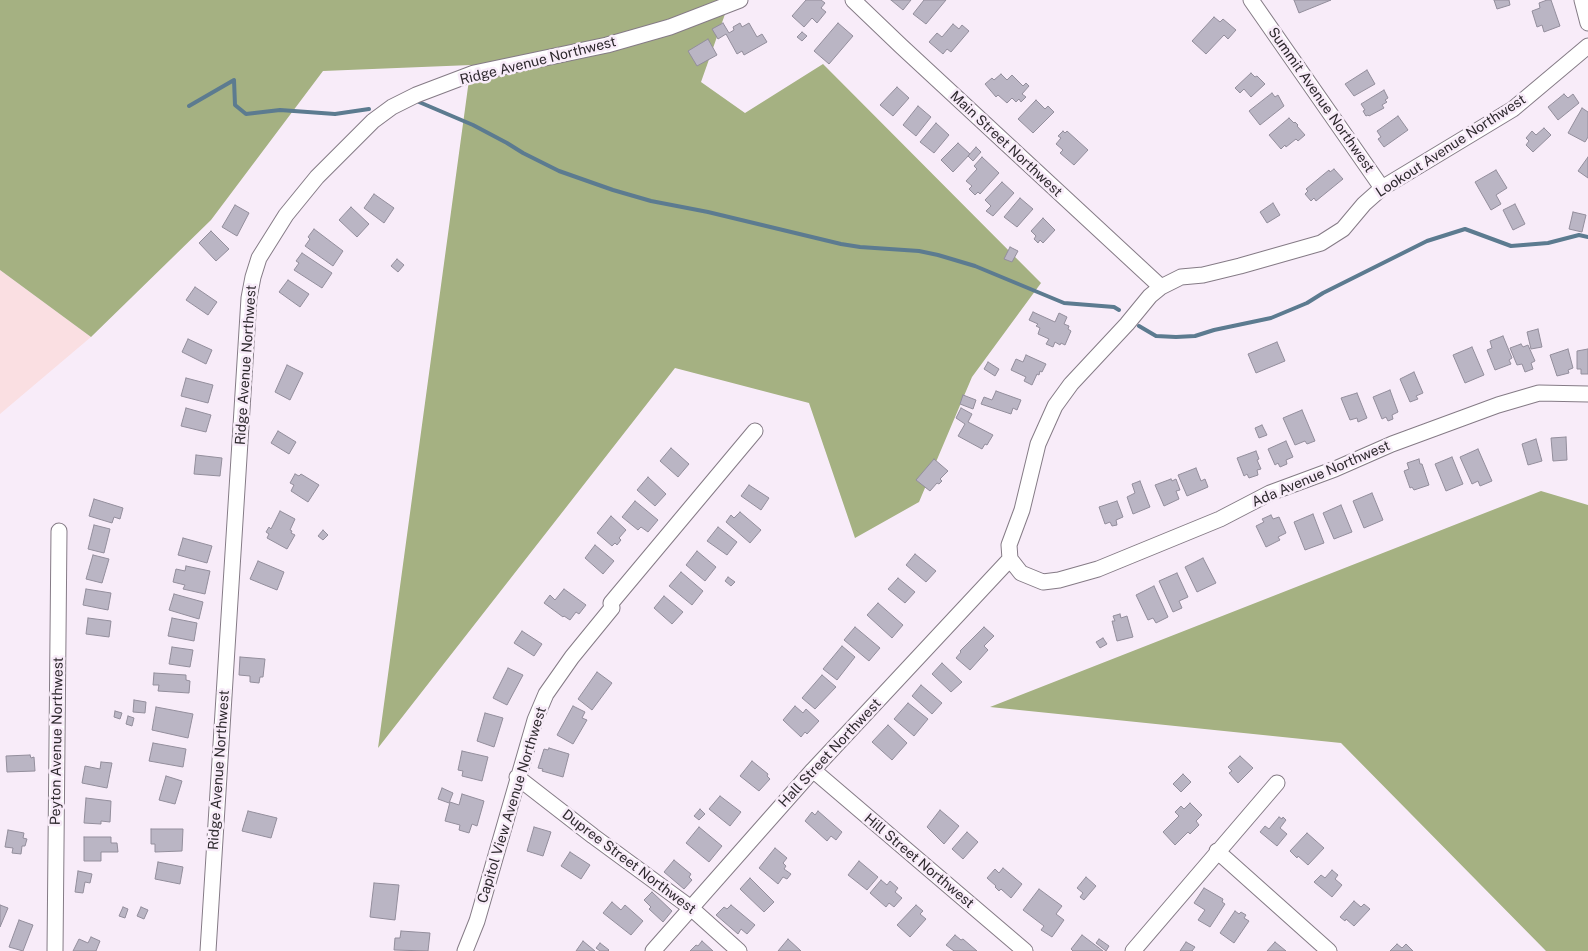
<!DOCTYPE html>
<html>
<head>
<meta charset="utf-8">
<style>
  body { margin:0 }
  canvas { display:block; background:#f8ecf9 }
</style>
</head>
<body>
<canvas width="1588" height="951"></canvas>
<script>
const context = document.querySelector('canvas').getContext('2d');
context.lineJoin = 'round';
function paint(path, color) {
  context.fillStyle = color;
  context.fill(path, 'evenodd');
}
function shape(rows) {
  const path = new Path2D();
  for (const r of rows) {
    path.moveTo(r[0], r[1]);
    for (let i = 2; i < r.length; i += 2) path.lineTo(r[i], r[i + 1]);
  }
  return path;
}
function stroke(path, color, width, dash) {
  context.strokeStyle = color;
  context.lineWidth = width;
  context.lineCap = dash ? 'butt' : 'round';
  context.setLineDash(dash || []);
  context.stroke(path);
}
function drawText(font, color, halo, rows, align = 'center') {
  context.font = font + ' "Public Sans",sans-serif';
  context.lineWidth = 5;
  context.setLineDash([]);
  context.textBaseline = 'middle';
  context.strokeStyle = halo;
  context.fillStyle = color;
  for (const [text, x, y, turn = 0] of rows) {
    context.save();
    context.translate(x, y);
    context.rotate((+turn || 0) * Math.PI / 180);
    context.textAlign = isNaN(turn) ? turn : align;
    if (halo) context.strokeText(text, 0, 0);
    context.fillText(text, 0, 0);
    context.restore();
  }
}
paint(shape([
  [0,270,91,337,0,414]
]), '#fadfe2');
paint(shape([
  [0,0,730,0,701,82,745,113,823,64,1041,283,972,377,919,502,855,538,809,403,675,368,378,748,471,65,323,71,211,220,91,337,0,270],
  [1541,491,1588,505,1588,951,1546,951,1341,743,990,707]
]), '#a5b182');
stroke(shape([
  [419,102,473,125,507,143,523,153,559,171,613,190,651,201,708,212,841,244,860,247,919,251,938,255,975,266,1064,303,1114,307,1119,310],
  [189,106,234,80,235,105,246,114,280,110,335,114,369,109],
  [1139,326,1156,336,1176,337,1195,336,1214,330,1271,318,1307,303,1323,293,1427,241,1465,229,1511,246,1548,243,1579,235,1588,237]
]), '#5c7b90', 4);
const building = shape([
  [806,0,821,0,825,3,821,8,826,12,817,23,812,18,804,27,792,16,806,0],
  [891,0,911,0,903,10,891,0],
  [924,0,946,0,926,24,913,14,924,0],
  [1294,0,1331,0,1299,13,1294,0],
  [1494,0,1509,0,1510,5,1497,9,1494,0],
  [1547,0,1551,0,1560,26,1544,32,1542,25,1537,27,1532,11,1540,8,1539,3,1547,0],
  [1214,17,1220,22,1223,19,1236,30,1228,39,1224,35,1206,54,1192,41,1214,17],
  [723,23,729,33,734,30,733,27,740,23,742,27,749,23,757,37,762,34,767,42,744,55,742,51,737,54,726,34,718,39,712,29,723,23],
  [838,23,853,36,829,64,814,51,838,23],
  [953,24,959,29,962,25,969,31,951,52,947,49,943,54,929,42,937,33,942,37,953,24],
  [802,32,807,36,802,41,797,37,802,32],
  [708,39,717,55,697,66,688,51,708,39],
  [1367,70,1375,84,1354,96,1345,84,1367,70],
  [1251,73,1255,77,1257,76,1265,84,1251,97,1244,89,1240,93,1235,88,1251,73],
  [1001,74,1007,80,1012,75,1023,86,1026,83,1029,86,1022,94,1026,97,1021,102,1019,99,1016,102,1012,98,1007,103,998,95,996,97,985,84,992,78,994,80,1001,74],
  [897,87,909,98,893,116,880,105,897,87],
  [1384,90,1388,98,1385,100,1387,102,1382,105,1384,108,1369,116,1368,115,1366,116,1363,111,1365,110,1361,104,1384,90],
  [1272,93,1275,97,1278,95,1284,106,1260,125,1249,111,1272,93],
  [1564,94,1568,98,1573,94,1579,103,1558,120,1548,107,1564,94],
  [1036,100,1045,109,1048,106,1054,112,1033,133,1018,119,1036,100],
  [918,106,931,117,916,136,903,125,918,106],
  [1582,108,1588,112,1588,137,1585,142,1568,133,1582,108],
  [1398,116,1408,130,1384,147,1378,139,1381,137,1377,131,1398,116],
  [1289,118,1294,123,1295,122,1298,125,1297,126,1305,135,1298,141,1296,139,1286,147,1285,145,1281,149,1269,135,1289,118],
  [936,123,949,135,934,153,920,142,936,123],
  [1544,128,1551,135,1533,152,1526,145,1529,141,1526,138,1532,131,1536,135,1544,128],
  [1063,131,1065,133,1067,131,1088,150,1074,165,1060,153,1063,150,1056,144,1061,138,1058,136,1063,131],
  [958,143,970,154,953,172,941,160,958,143],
  [976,147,981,152,973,161,968,156,976,147],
  [982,157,999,173,980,194,978,192,975,195,969,189,972,186,966,181,977,169,974,166,982,157],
  [1588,157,1588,178,1578,171,1588,157],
  [1334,169,1343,179,1316,201,1314,198,1311,201,1305,194,1308,191,1306,189,1329,170,1330,172,1334,169],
  [1496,170,1507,188,1496,195,1501,204,1491,210,1475,182,1496,170],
  [1002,182,1014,193,993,216,986,211,991,206,985,200,1002,182],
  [374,194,394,208,384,223,364,208,374,194],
  [1020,198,1033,209,1017,227,1004,217,1020,198],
  [1273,203,1280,215,1267,223,1260,212,1273,203],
  [1515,204,1525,224,1513,230,1503,210,1515,204],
  [235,205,249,213,237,236,222,227,235,205],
  [351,207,369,224,357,237,339,220,351,207],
  [1573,212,1586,215,1582,232,1569,229,1573,212],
  [1043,218,1055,230,1043,243,1040,240,1038,243,1034,239,1036,236,1031,231,1043,218],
  [314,229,343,251,333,266,305,246,310,239,308,237,314,229],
  [211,231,229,249,216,261,199,243,211,231],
  [1010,247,1018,251,1012,262,1004,259,1010,247],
  [302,253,332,273,322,288,294,270,299,263,296,261,302,253],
  [397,259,404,265,398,272,391,266,397,259],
  [288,280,309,294,300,307,279,292,288,280],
  [195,287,217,302,208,315,186,300,195,287],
  [1033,312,1055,322,1059,313,1067,317,1064,324,1069,326,1068,329,1071,331,1065,345,1061,343,1060,345,1055,342,1053,347,1046,344,1049,339,1038,334,1040,328,1036,326,1038,324,1029,320,1033,312],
  [1538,329,1542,347,1531,349,1527,332,1538,329],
  [1503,336,1512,358,1509,360,1511,364,1495,370,1487,350,1492,348,1490,341,1503,336],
  [188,339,212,350,206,364,182,352,188,339],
  [1277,342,1285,361,1256,373,1248,354,1277,342],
  [1521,344,1523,347,1528,345,1535,361,1531,363,1533,369,1525,372,1522,364,1517,365,1510,348,1521,344],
  [1472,347,1484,375,1465,383,1453,355,1472,347],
  [1568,349,1573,368,1568,370,1569,373,1557,376,1550,355,1568,349],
  [1588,349,1588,374,1581,374,1581,369,1577,369,1577,351,1588,349],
  [1026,355,1046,364,1042,372,1040,371,1039,375,1037,374,1032,385,1024,381,1026,377,1011,370,1016,359,1023,362,1026,355],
  [988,362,999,369,995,376,984,369,988,362],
  [287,365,303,373,290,400,275,392,287,365],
  [1414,372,1423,393,1416,396,1418,399,1410,402,1400,379,1414,372],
  [186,378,213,385,208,403,181,396,186,378],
  [1390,390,1398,412,1392,415,1393,419,1388,421,1386,417,1382,419,1373,397,1390,390],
  [996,391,1021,400,1017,410,1013,408,1011,414,981,404,984,397,992,400,996,391],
  [1357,393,1367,418,1358,422,1357,418,1350,420,1341,398,1357,393],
  [963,395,976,400,973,409,960,404,963,395],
  [186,408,211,415,206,432,181,426,186,408],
  [961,408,972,414,968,422,993,435,987,445,985,444,982,449,958,436,965,424,956,418,961,408],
  [1302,410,1315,441,1307,444,1305,441,1295,445,1283,418,1302,410],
  [1262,425,1267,435,1259,438,1255,428,1262,425],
  [278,431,296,442,289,454,271,443,278,431],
  [1566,437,1567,460,1553,461,1551,438,1566,437],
  [1536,439,1542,461,1528,465,1522,444,1536,439],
  [1286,441,1293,457,1286,460,1287,464,1280,467,1278,463,1275,465,1268,449,1286,441],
  [671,448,689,464,678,477,660,461,671,448],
  [1478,449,1492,481,1480,486,1478,481,1472,484,1460,457,1478,449],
  [1256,451,1259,459,1257,460,1261,469,1257,470,1258,475,1249,478,1247,474,1244,476,1237,458,1256,451],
  [196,455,222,458,220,476,194,474,196,455],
  [1452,457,1463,484,1446,491,1435,464,1452,457],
  [934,459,948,471,940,479,942,481,939,484,937,483,930,491,916,480,934,459],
  [1419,459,1420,464,1422,464,1429,485,1414,490,1412,487,1410,488,1404,471,1409,469,1407,463,1419,459],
  [1196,468,1201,481,1205,479,1208,487,1187,496,1178,475,1196,468],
  [295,474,299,476,301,474,319,485,308,502,291,491,294,485,290,483,295,474],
  [648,477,666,494,655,506,637,490,648,477],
  [1171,479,1172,481,1176,479,1180,490,1176,491,1179,499,1164,506,1155,485,1171,479],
  [1140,481,1150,507,1133,514,1127,497,1135,493,1132,484,1140,481],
  [749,485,769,498,761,510,741,496,749,485],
  [1372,493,1383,520,1364,528,1353,501,1372,493],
  [94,499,123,508,120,519,114,517,112,523,89,516,94,499],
  [635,501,658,520,648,532,641,527,638,530,622,517,635,501],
  [1117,501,1123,517,1116,520,1117,525,1112,526,1110,522,1105,524,1099,507,1117,501],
  [1341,505,1352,532,1334,539,1323,513,1341,505],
  [280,511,295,519,290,530,292,531,291,533,295,535,287,549,267,538,269,534,266,532,269,527,271,529,280,511],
  [740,512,761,530,750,543,726,522,731,515,734,518,740,512],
  [1313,514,1324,543,1305,550,1294,522,1313,514],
  [1271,515,1273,519,1279,517,1286,533,1278,537,1280,540,1266,547,1256,526,1264,522,1262,519,1271,515],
  [611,516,626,530,619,538,621,540,617,545,615,543,612,546,597,533,611,516],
  [94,525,110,529,104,553,88,549,94,525],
  [718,527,737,542,727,555,707,541,718,527],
  [323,530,328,535,323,540,318,536,323,530],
  [183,538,212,546,207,563,178,555,183,538],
  [595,545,614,561,603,574,585,558,595,545],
  [697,551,716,567,705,581,686,565,697,551],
  [915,554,936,571,926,582,906,565,915,554],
  [93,555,109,559,102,583,86,579,93,555],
  [1203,558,1216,583,1197,592,1185,567,1203,558],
  [258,561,284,572,277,590,250,579,258,561],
  [186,566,210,571,205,594,183,589,185,585,173,582,176,569,185,571,186,566],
  [681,572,703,591,692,605,669,586,681,572],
  [1177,573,1188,597,1179,601,1182,608,1173,612,1159,581,1177,573],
  [728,577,735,582,731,586,725,581,728,577],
  [898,578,915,592,905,603,888,589,898,578],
  [1154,586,1168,617,1156,623,1153,618,1148,620,1136,595,1154,586],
  [86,589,111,593,108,610,83,605,86,589],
  [564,589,586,605,579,614,576,612,570,620,564,616,563,617,544,603,550,595,555,600,564,589],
  [174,594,203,602,199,619,169,610,174,594],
  [664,596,683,612,672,624,654,608,664,596],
  [878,603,903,625,892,638,867,615,878,603],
  [1120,614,1121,618,1127,616,1133,637,1117,641,1112,621,1115,621,1113,616,1120,614],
  [88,618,111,621,109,637,86,634,88,618],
  [172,618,197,623,194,641,168,636,172,618],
  [855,627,880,648,869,661,844,640,855,627],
  [984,627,994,636,984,646,988,650,970,670,956,658,961,652,960,651,984,627],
  [522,631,542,644,534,656,514,643,522,631],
  [1103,638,1107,644,1100,648,1096,642,1103,638],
  [842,646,855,657,837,680,823,669,842,646],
  [172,647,193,650,190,667,169,664,172,647],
  [240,657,265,659,263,677,260,677,259,683,250,682,250,676,239,675,240,657],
  [942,663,962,682,951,692,932,674,942,663],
  [508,668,523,675,507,705,493,698,508,668],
  [597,672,612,683,592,710,578,699,597,672],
  [154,673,186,675,186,680,190,681,189,693,158,691,159,685,153,685,154,673],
  [822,675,836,687,815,709,802,698,822,675],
  [921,685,942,703,932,714,912,696,921,685],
  [134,700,146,702,145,713,133,712,134,700],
  [908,703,928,719,914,736,894,719,908,703],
  [573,706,585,712,582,718,587,720,573,744,557,735,573,706],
  [795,706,803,713,806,709,819,721,807,734,805,732,801,737,783,720,795,706],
  [156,707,193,714,188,738,152,730,156,707],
  [115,711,122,713,120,719,114,717,115,711],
  [485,713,503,718,494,747,477,741,485,713],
  [128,716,134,718,132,726,126,724,128,716],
  [888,725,907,743,892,760,872,742,888,725],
  [153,743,186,749,183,767,149,761,153,743],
  [549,748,569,754,563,777,542,771,543,769,538,768,544,749,548,750,549,748],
  [462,751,488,757,482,781,462,776,463,771,458,770,462,751],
  [30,755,31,758,34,757,35,771,7,772,6,756,30,755],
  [1240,756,1253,768,1238,783,1229,773,1232,771,1228,767,1240,756],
  [752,761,768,774,767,776,770,779,759,791,740,776,752,761],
  [101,762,112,763,107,788,82,783,85,766,100,769,101,762],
  [1183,774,1191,782,1181,792,1173,784,1183,774],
  [166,776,182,781,175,804,159,800,166,776],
  [442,788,453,793,449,803,438,799,442,788],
  [462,794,484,801,477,826,472,824,469,833,459,830,460,825,445,821,450,802,459,805,462,794],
  [720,796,741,812,730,826,709,809,720,796],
  [86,798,111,801,110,822,101,821,101,824,84,823,86,798],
  [1190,803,1202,815,1196,821,1199,825,1190,834,1188,832,1175,845,1163,832,1179,816,1175,812,1181,806,1184,809,1190,803],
  [700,809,705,814,699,820,694,816,700,809],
  [940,810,959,826,944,844,927,827,940,810],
  [248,811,277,818,271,838,242,831,248,811],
  [818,811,842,832,836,840,831,836,827,841,805,821,812,812,815,815,818,811],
  [1279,817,1282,819,1283,817,1286,820,1280,828,1287,834,1277,846,1260,832,1265,826,1269,829,1279,817],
  [534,827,551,832,543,856,527,851,534,827],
  [699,827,722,846,709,862,686,843,699,827],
  [151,829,183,829,182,851,155,852,155,844,151,844,151,829],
  [8,830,24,833,23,838,27,839,25,846,22,846,21,854,12,853,13,848,5,847,8,830],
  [967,832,978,842,963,859,952,849,967,832],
  [1307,833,1324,848,1308,865,1298,856,1297,858,1290,851,1307,833],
  [84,837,111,837,111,843,117,843,118,852,101,852,101,861,84,861,84,837],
  [775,848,787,858,783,863,786,866,784,869,791,874,787,879,783,877,778,884,759,868,775,848],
  [570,852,590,865,581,879,561,866,570,852],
  [674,860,691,874,689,877,692,880,684,889,664,872,674,860],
  [859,861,878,877,867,890,848,875,859,861],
  [158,862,183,867,180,884,155,879,158,862],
  [1003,868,1022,884,1011,898,1001,889,999,891,995,887,996,886,987,878,995,869,999,873,1003,868],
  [1332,870,1338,875,1335,879,1342,885,1332,897,1314,882,1321,875,1325,878,1332,870],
  [78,871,92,874,90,883,85,882,83,893,75,892,78,871],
  [1086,877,1096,886,1084,900,1080,897,1083,893,1077,888,1086,877],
  [750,878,774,902,764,912,740,889,750,878],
  [881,880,887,885,890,881,898,888,895,892,902,898,894,907,889,903,886,907,870,893,881,880],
  [374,883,399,885,395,920,370,917,374,883],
  [1204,888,1223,899,1222,902,1225,904,1210,927,1198,920,1205,910,1194,903,1204,888],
  [1039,889,1062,906,1056,914,1064,920,1052,937,1041,930,1044,926,1023,910,1039,889],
  [652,892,672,911,663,922,649,909,651,907,644,900,652,892],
  [1354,901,1361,907,1364,904,1370,909,1354,926,1346,919,1345,921,1340,917,1354,901],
  [612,902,621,910,625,905,643,921,631,935,603,913,612,902],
  [0,905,8,908,0,927,0,905],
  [731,905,755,925,747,934,741,929,738,934,716,915,724,907,727,909,731,905],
  [916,905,923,911,920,914,926,919,910,937,897,925,916,905],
  [123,907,128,909,125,918,119,916,123,907],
  [141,907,148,910,144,919,137,916,141,907],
  [1235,911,1239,914,1241,912,1246,915,1244,918,1249,921,1234,943,1220,933,1235,911],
  [19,920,33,925,23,951,9,947,19,920],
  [401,931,430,933,428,951,394,950,395,938,400,938,401,931],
  [955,935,961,940,963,939,977,951,954,951,946,945,955,935],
  [1082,935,1103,951,1073,951,1071,949,1082,935],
  [91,937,100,941,96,951,73,951,79,939,88,943,91,937],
  [788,939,801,951,778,951,788,939],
  [1099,939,1109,946,1106,951,1096,943,1099,939],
  [583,941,595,951,576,951,583,941],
  [702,941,713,951,690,951,696,945,698,946,702,941],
  [1186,942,1195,947,1192,951,1180,951,1186,942],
  [1275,942,1286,951,1267,951,1275,942],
  [600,943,609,950,608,951,600,951,596,948,600,943],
  [1397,944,1402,948,1406,944,1413,951,1390,951,1397,944]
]);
paint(building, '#bab5c4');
stroke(building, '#938e9c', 1);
const street = shape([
  [853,0,901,46,1161,287],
  [1251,0,1382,188],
  [1582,0,1588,23],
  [1010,559,1009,545,1022,510,1038,444,1055,406,1071,384,1127,324,1150,296,1161,287,1181,277,1203,275,1240,266,1321,243,1343,229,1364,204,1382,188,1513,109,1588,46],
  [1010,559,1021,573,1043,582,1059,580,1098,569,1220,519,1270,493,1335,469,1392,444,1498,405,1539,393,1588,394],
  [813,770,1025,951],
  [517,777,593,836,691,908,739,951],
  [1217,851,1329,951],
  [55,951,59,531],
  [208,951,249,298,253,277,259,258,286,215,317,177,373,121,392,107,416,95,474,73,607,45,670,27,740,0],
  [465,951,477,921,535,720,546,694,572,657,612,608,611,603,755,431],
  [653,951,813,770,1010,559],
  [1133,951,1277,783]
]);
stroke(street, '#857b86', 17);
stroke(street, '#fff', 15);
drawText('14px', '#2e292e', '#f8ecf9', [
  ["Ridge Avenue Northwest",538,61,-14],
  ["Summit Avenue Northwest",1321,100,55],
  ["Main Street Northwest",1006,144,43],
  ["Lookout Avenue Northwest",1451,146,-33],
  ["Ridge Avenue Northwest",246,365,-86],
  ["Ada Avenue Northwest",1321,474,-23],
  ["Peyton Avenue Northwest",57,741,-89],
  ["Hall Street Northwest",830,753,-47],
  ["Ridge Avenue Northwest",219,770,-86],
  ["Capitol View Avenue Northwest",512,805,-73],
  ["Hill Street Northwest",919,861,40],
  ["Dupree Street Northwest",629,862,37]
]);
</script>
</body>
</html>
